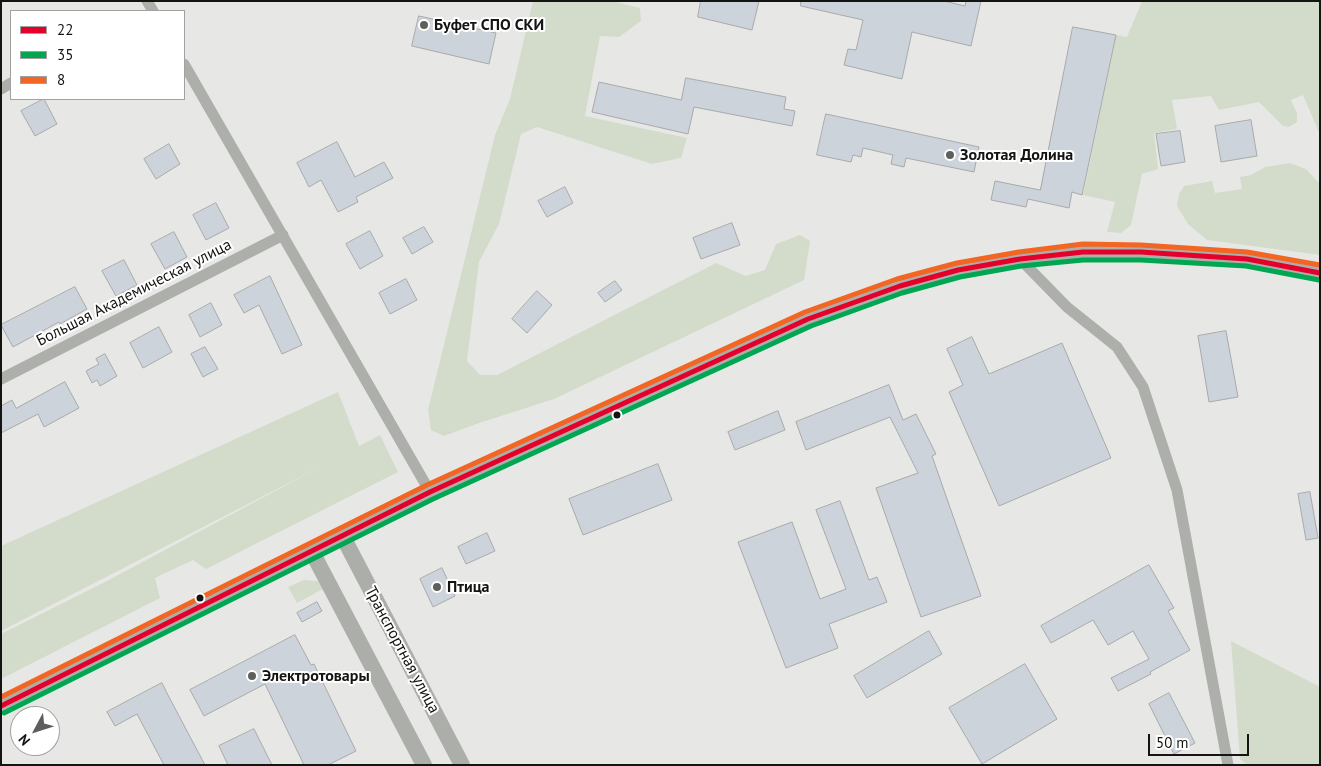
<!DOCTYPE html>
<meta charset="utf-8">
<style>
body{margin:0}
#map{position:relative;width:1321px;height:766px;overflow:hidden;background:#e7e8e6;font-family:"PT Sans",sans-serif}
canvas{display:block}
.frame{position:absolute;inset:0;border:2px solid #141513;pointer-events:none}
.legend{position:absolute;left:10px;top:10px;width:175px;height:90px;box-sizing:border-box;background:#fff;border:1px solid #a1a1a1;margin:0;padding:6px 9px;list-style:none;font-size:15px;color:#141513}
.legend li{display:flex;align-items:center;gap:10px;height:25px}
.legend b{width:25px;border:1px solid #a1a1a1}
.north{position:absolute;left:10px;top:706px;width:50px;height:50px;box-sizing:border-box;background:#fff;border:1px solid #a1a1a1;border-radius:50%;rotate:230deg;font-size:14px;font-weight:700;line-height:20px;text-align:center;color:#141513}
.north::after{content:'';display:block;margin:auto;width:18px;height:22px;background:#5e5f5d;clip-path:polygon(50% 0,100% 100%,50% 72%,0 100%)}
.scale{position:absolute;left:1148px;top:734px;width:101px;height:22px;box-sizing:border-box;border:2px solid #141513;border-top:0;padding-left:6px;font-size:15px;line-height:18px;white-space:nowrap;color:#141513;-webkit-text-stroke:4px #fff;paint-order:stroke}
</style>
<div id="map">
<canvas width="1321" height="766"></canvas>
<div class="frame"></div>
<ul class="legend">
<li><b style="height:6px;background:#e4002b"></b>22</li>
<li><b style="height:6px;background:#00a651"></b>35</li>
<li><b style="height:6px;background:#f26522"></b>8</li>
</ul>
<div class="north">N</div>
<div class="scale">50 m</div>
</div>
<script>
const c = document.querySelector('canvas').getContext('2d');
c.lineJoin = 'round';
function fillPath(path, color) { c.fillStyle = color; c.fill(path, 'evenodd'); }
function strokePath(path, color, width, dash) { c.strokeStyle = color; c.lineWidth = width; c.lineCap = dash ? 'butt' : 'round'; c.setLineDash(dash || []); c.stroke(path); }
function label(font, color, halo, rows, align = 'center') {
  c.font = font + ' "PT Sans",sans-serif'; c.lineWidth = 4; c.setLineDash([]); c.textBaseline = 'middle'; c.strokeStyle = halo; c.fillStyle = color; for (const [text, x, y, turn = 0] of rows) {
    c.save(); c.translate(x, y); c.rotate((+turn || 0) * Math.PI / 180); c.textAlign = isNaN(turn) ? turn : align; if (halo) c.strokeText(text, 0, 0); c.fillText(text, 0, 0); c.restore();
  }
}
const green = new Path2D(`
 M 533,1 L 612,1 L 640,8 L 641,21 L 619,37 L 600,36 L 585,116 L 687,138 L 681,158 L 652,164 L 537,127 L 521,134 L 499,224 L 479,262 L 467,361 L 480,375 L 497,375 L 716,263 L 746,276 L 765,270 L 776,244 L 800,235 L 810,241 L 804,280 L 554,399 L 479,423 L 444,436 L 431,430 L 428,410 L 495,135 L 510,99 Z
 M 1142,1 L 1320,1 L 1320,135 L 1303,95 L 1291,100 L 1297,113 L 1297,122 L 1289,127 L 1283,126 L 1259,102 L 1219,110 L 1211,96 L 1172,100 L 1177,129 L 1154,133 L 1158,169 L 1142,174 L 1131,225 L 1121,233 L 1107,232 L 1115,202 L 1083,195 L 1116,35 L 1127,37 Z
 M 1290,163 L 1306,169 L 1320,184 L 1320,255 L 1207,240 L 1188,224 L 1177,206 L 1179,194 L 1184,186 L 1212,181 L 1215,193 L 1242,189 L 1240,177 L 1251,175 L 1265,167 Z
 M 338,392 L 359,446 L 380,435 L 398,472 L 206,569 L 193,560 L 155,578 L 160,598 L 1,679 L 1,634 L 107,581 L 318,468 L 1,631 L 1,546 Z
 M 304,580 L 318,581 L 323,589 L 297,603 L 288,587 Z
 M 1231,641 L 1320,687 L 1320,765 L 1247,765 L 1240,759 Z`);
const building = new Path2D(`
 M 701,1 L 759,1 L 752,30 L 698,17 Z
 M 801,1 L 944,1 L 965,6 L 966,1 L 981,1 L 971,46 L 912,32 L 902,79 L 844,65 L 848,49 L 856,50 L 863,20 L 801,6 Z
 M 419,16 L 496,33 L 489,64 L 412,46 Z
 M 1073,27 L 1116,35 L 1082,195 L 1072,192 L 1069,208 L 1028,199 L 1026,207 L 991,200 L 995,181 L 1040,190 Z
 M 686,78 L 786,97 L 784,109 L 795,111 L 792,126 L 694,107 L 688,134 L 592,112 L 599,82 L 681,100 Z
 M 44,99 L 57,124 L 35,136 L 21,111 Z
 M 826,114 L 979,147 L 974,172 L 906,158 L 904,167 L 891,164 L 893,155 L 863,148 L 861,157 L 853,155 L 851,162 L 817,155 Z
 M 1251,120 L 1257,156 L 1221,162 L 1215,126 Z
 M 1180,131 L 1185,162 L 1161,166 L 1156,134 Z
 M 337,142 L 355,177 L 384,162 L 393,178 L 356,197 L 358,202 L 338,212 L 321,180 L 309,187 L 297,163 Z
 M 169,144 L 180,164 L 156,179 L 144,159 Z
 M 565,187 L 573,203 L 547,217 L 538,201 Z
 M 216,203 L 229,228 L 206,240 L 193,215 Z
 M 732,223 L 740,245 L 701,259 L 693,238 Z
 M 424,227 L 433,242 L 412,254 L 403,238 Z
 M 370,231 L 383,256 L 360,269 L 346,244 Z
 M 174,232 L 187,257 L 165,269 L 151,244 Z
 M 124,260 L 137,285 L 116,296 L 102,271 Z
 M 270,276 L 302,345 L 282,354 L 259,305 L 244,313 L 234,295 Z
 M 406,279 L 417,300 L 390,314 L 379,293 Z
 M 615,281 L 622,290 L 605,302 L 598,293 Z
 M 75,287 L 87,309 L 60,324 L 59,322 L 13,347 L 1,325 Z
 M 537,291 L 552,305 L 527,333 L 512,319 Z
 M 211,303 L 222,325 L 200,337 L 189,315 Z
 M 159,327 L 172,352 L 143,368 L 130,343 Z
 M 1226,331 L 1238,397 L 1209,402 L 1198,336 Z
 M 972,337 L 989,374 L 1062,343 L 1111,458 L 999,506 L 949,392 L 963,385 L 947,349 Z
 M 205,347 L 218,369 L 203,377 L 191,354 Z
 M 105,354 L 117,376 L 100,386 L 97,380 L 92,383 L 86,371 L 99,364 L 96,359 Z
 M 65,382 L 79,408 L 44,427 L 38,414 L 1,433 L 1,406 L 12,400 L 16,408 Z
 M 889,385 L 903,420 L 916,414 L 936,454 L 932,456 L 981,596 L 921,617 L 876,488 L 918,473 L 890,417 L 806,450 L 796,422 Z
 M 778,411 L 785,430 L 735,450 L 728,432 Z
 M 658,464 L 672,500 L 583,535 L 569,499 Z
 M 1310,492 L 1318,538 L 1306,540 L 1298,494 Z
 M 840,501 L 869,580 L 877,577 L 887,602 L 829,624 L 838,648 L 786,668 L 738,542 L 792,522 L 820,599 L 846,589 L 816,510 Z
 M 487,533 L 495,551 L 466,564 L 458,547 Z
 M 1149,565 L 1174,608 L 1168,611 L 1190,650 L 1150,672 L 1151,674 L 1118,691 L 1111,678 L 1149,659 L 1133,631 L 1108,645 L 1093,620 L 1051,643 L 1041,626 Z
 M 442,568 L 455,596 L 433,607 L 420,579 Z
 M 317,602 L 322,611 L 302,622 L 297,613 Z
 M 929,631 L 942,654 L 867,698 L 854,676 Z
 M 295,635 L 311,665 L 314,664 L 356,751 L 328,765 L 304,765 L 265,684 L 204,716 L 190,690 Z
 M 1025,664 L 1057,719 L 982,764 L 949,708 Z
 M 162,683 L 169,697 L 205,765 L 164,765 L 137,714 L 115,726 L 107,712 Z
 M 1169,693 L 1195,743 L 1174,754 L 1149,704 Z
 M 254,729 L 272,765 L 228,765 L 219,746 Z`);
const street = new Path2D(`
 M 147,1 L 153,11
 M 184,64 L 430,492
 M 1,89 L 11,83
 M 1020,259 L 1067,307 L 1117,347 L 1143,387 L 1177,490 L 1228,765
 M 1,379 L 283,235`);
const secondary = new Path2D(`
 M 342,535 L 462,765
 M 311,550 L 424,765
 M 1,706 L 430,492 L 808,319 L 900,286 L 958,270 L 1020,259 L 1083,252 L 1141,252 L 1247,259 L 1320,273`);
const bus1 = new Path2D(`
 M 1,706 L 430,492 L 808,319 L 900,286 L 958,270 L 1020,259 L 1083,252 L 1141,252 L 1247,259 L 1320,273`);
const bus2 = new Path2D(`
 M 4,713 L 433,499 L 811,326 L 902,293 L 960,277 L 1021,266 L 1083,260 L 1141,260 L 1246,266 L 1319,280`);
const bus3 = new Path2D(`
 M 1,697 L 427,485 L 805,312 L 897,279 L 957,263 L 1019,252 L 1083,244 L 1141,245 L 1247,252 L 1320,265`);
const markers = [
 [424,25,5,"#5e5f5d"],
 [950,155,5,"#5e5f5d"],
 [617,415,4.5,"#141513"],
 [437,587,5,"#5e5f5d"],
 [200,598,4.5,"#141513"],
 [252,676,5,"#5e5f5d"]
];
const poiNames = [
 ["Буфет СПО СКИ",434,25],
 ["Золотая Долина",960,155],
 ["Птица",447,587],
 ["Электротовары",262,676]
];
const streetNames = [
 ["Большая Академическая улица",134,293,-27],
 ["Транспортная улица",402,650,62]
];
fillPath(green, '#d3dcca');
fillPath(building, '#cdd3da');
strokePath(building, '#a8a9a9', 1);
strokePath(street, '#acafaa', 11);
strokePath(secondary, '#acaeaa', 16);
strokePath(bus1, '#e4002b', 5);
strokePath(bus2, '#00a651', 5);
strokePath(bus3, '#f26522', 5);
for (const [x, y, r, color] of markers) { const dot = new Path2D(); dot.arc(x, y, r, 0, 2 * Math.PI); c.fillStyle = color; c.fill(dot); strokePath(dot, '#fff', 2); }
label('bold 16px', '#141513', '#fff', poiNames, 'left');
label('16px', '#141513', '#fff', streetNames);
</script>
